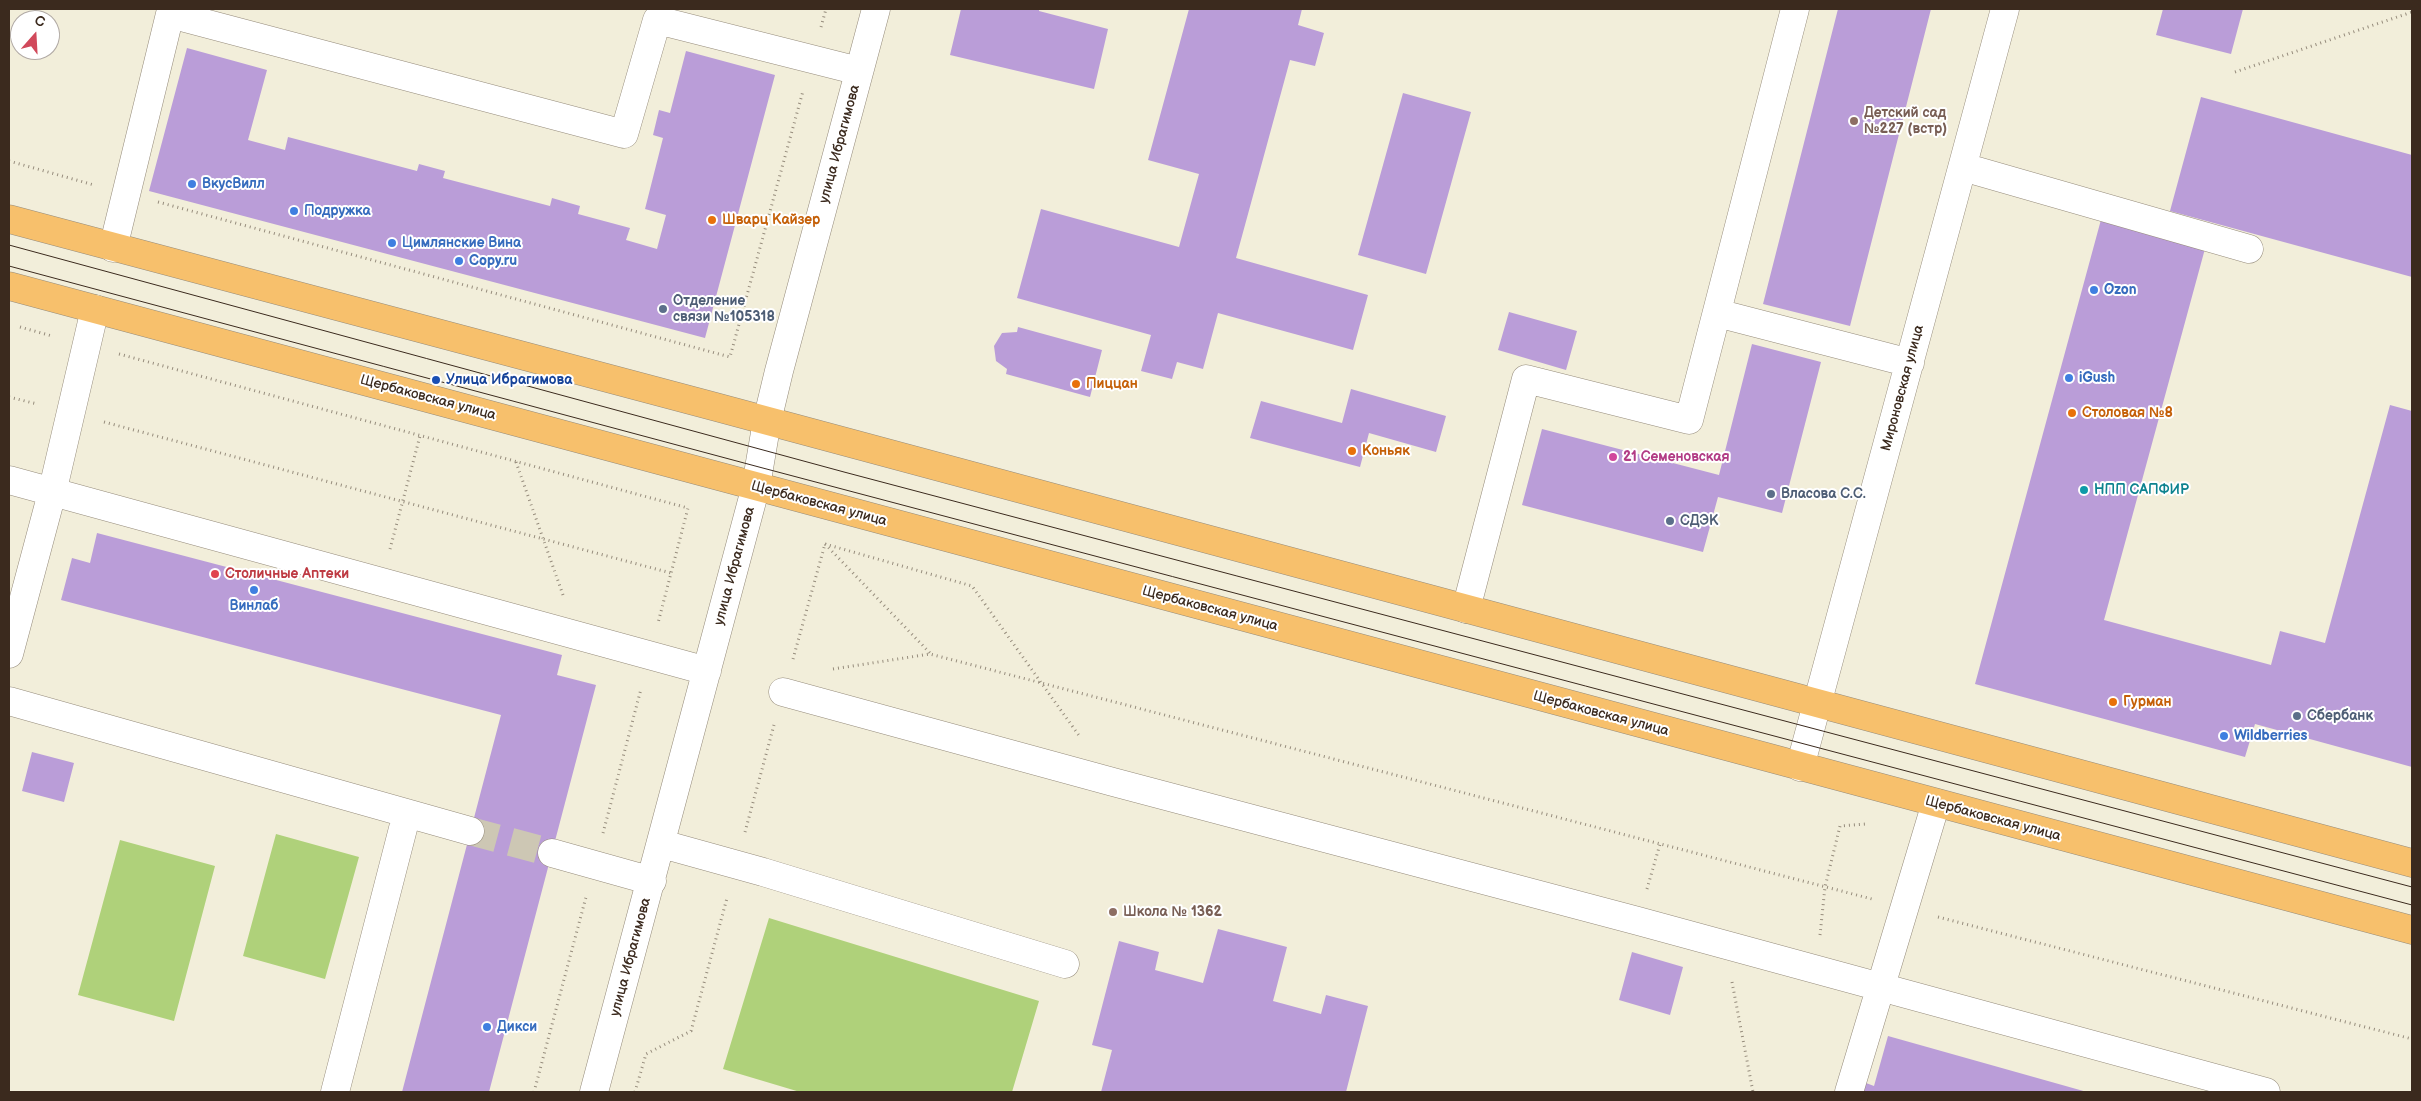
<!DOCTYPE html>
<meta charset="utf-8">
<style>
body{margin:0}
#map{position:relative;width:2421px;height:1101px;overflow:hidden;background:#f2eeda;font-family:"Balsamiq Sans",sans-serif}
canvas{display:block}
.frame{position:absolute;inset:0;border:10px solid #3b2a1e;pointer-events:none}
.north{position:absolute;left:10px;top:10px;width:50px;height:50px;box-sizing:border-box;background:#fff;border:1px solid #b1aaa5;border-radius:50%;rotate:19deg;font-size:14px;font-weight:700;line-height:20px;text-align:center;color:#3b2a1e}
.north::after{content:'';display:block;margin:auto;width:18px;height:22px;background:#d1495b;clip-path:polygon(50% 0,100% 100%,50% 72%,0 100%)}
</style>
<div id="map">
<canvas width="2421" height="1101"></canvas>
<div class="frame"></div>
<div class="north">С</div>
</div>
<script>
const c = document.querySelector('canvas').getContext('2d');
c.lineJoin = 'round';
function fillPath(path, color) { c.fillStyle = color; c.fill(path, 'evenodd'); }
function strokePath(path, color, width, dash) { c.strokeStyle = color; c.lineWidth = width; c.lineCap = dash ? 'butt' : 'round'; c.setLineDash(dash || []); c.stroke(path); }
function label(font, color, halo, rows, align = 'center') {
  c.font = font + ' "Balsamiq Sans",sans-serif'; c.lineWidth = 4; c.setLineDash([]); c.textBaseline = 'middle'; c.strokeStyle = halo; c.fillStyle = color; for (const [text, x, y, turn = 0] of rows) {
    c.save(); c.translate(x, y); c.rotate((+turn || 0) * Math.PI / 180); c.textAlign = isNaN(turn) ? turn : align; if (halo) c.strokeText(text, 0, 0); c.fillText(text, 0, 0); c.restore();
  }
}
const green = new Path2D(`
 M 276,834 L 359,857 L 325,979 L 243,956 Z
 M 120,840 L 215,866 L 174,1021 L 78,995 Z
 M 769,918 L 1039,1001 L 1012,1092 L 800,1092 L 723,1069 Z`);
const building = new Path2D(`
 M 961,9 L 1039,9 L 1039,11 L 1108,29 L 1094,89 L 950,55 Z
 M 1189,9 L 1302,9 L 1298,25 L 1324,33 L 1315,66 L 1290,60 L 1236,258 L 1368,295 L 1353,350 L 1218,313 L 1203,369 L 1177,362 L 1172,379 L 1141,371 L 1151,335 L 1017,298 L 1041,209 L 1179,247 L 1199,174 L 1148,160 Z
 M 1838,9 L 1931,9 L 1850,326 L 1763,304 Z
 M 2163,9 L 2243,9 L 2231,54 L 2156,35 Z
 M 187,48 L 267,70 L 248,140 L 285,150 L 288,137 L 417,171 L 419,164 L 445,171 L 443,178 L 550,206 L 552,198 L 580,206 L 578,214 L 630,228 L 626,240 L 657,249 L 666,215 L 645,209 L 663,138 L 653,135 L 659,110 L 670,113 L 686,51 L 775,75 L 705,338 L 149,191 Z
 M 1403,93 L 1471,112 L 1426,274 L 1358,255 Z
 M 2201,97 L 2412,155 L 2412,277 L 2170,211 Z
 M 2102,216 L 2206,245 L 2104,620 L 2271,665 L 2280,631 L 2325,643 L 2390,405 L 2412,411 L 2412,767 L 2255,724 L 2245,757 L 1975,684 Z
 M 1509,312 L 1577,331 L 1566,370 L 1498,350 Z
 M 1018,327 L 1102,350 L 1090,397 L 1006,374 L 1007,369 L 996,361 L 994,346 L 1002,333 L 1017,332 Z
 M 1752,344 L 1821,362 L 1782,513 L 1718,497 L 1703,552 L 1522,505 L 1542,429 L 1719,475 Z
 M 1351,389 L 1446,416 L 1436,452 L 1369,433 L 1360,467 L 1250,438 L 1261,401 L 1342,423 Z
 M 97,533 L 562,655 L 557,675 L 596,685 L 489,1092 L 402,1092 L 501,715 L 61,600 L 72,558 L 90,563 Z
 M 32,752 L 74,763 L 64,802 L 22,791 Z
 M 1218,929 L 1287,947 L 1273,1001 L 1321,1014 L 1326,995 L 1368,1006 L 1346,1092 L 1101,1092 L 1112,1050 L 1092,1045 L 1119,941 L 1159,952 L 1155,970 L 1203,983 Z
 M 1632,952 L 1683,967 L 1670,1015 L 1619,1000 Z
 M 1888,1036 L 2087,1092 L 1863,1092 L 1866,1083 L 1874,1086 Z`);
const minorTunnel = new Path2D(`
 M 470,831 L 552,853`);
const path = new Path2D(`
 M 821,27 L 826,9
 M 2235,72 L 2412,12
 M 9,161 L 94,185
 M 158,202 L 730,357 L 803,91
 M 20,327 L 52,336
 M 119,354 L 688,508 L 658,623
 M 9,397 L 37,404
 M 104,422 L 671,573
 M 516,462 L 563,595
 M 825,544 L 972,586 L 1080,737
 M 825,544 L 930,653
 M 390,549 L 420,436
 M 793,659 L 825,544
 M 833,669 L 930,654 L 1872,899
 M 745,832 L 774,725
 M 603,833 L 641,689
 M 1647,889 L 1660,844
 M 1938,917 L 2412,1039
 M 1820,935 L 1825,887 L 1840,826 L 1866,824
 M 1732,982 L 1753,1092
 M 534,1092 L 586,897
 M 635,1092 L 646,1054 L 691,1031 L 727,898`);
const minor = new Path2D(`
 M 1963,167 L 2249,249
 M 113,248 L 170,14 L 624,134 L 657,20 L 859,71
 M 1717,313 L 1910,363
 M 9,480 L 707,671
 M 1466,609 L 1526,379 L 1689,420 L 1795,9
 M 9,654 L 52,493 L 95,309
 M 783,692 L 1113,782 L 1638,921 L 2266,1092
 M 9,701 L 470,831
 M 1800,767 L 2005,9
 M 662,844 L 763,872 L 1065,964
 M 552,853 L 652,881
 M 335,1092 L 407,813
 M 594,1092 L 756,486 L 767,421 L 779,371 L 876,9
 M 1849,1092 L 1936,803`);
const major = new Path2D(`
 M 9,219 L 716,407 L 2412,863
 M 9,286 L 2412,930`);
const tram = new Path2D(`
 M 9,245 L 844,472 L 2412,887
 M 9,266 L 759,467 L 2412,905`);
const markers = [
 [1854,121,5,"#8d6e63"],
 [192,184,5,"#3f7fe0"],
 [294,211,5,"#3f7fe0"],
 [712,220,5,"#e8710a"],
 [392,243,5,"#3f7fe0"],
 [459,261,5,"#3f7fe0"],
 [2094,290,5,"#3f7fe0"],
 [663,309,5,"#5c6f8a"],
 [2069,378,5,"#3f7fe0"],
 [436,380,5,"#1a4fb4"],
 [1076,384,5,"#e8710a"],
 [2072,413,5,"#e8710a"],
 [1352,451,5,"#e8710a"],
 [1613,457,5,"#d1479c"],
 [2084,490,5,"#0f9aa8"],
 [1771,494,5,"#5c6f8a"],
 [1670,521,5,"#5c6f8a"],
 [215,574,5,"#e0444e"],
 [254,590,5,"#3f7fe0"],
 [2113,702,5,"#e8710a"],
 [2297,716,5,"#5c6f8a"],
 [2224,736,5,"#3f7fe0"],
 [1113,912,5,"#8d6e63"],
 [487,1027,5,"#3f7fe0"]
];
const educationNames = [
 ["Детский сад",1864,113],
 ["№227 (встр)",1864,129],
 ["Школа № 1362",1123,912]
];
const streetNames = [
 ["улица Ибрагимова",840,144,-75],
 ["Мироновская улица",1903,388,-75],
 ["Щербаковская улица",428,398,15],
 ["Щербаковская улица",819,504,15],
 ["улица Ибрагимова",735,566,-75],
 ["Щербаковская улица",1210,609,15],
 ["Щербаковская улица",1601,714,15],
 ["Щербаковская улица",1993,819,15],
 ["улица Ибрагимова",631,957,-75]
];
const shopNames = [
 ["ВкусВилл",202,184],
 ["Подружка",304,211],
 ["Цимлянские Вина",402,243],
 ["Copy.ru",469,261],
 ["Ozon",2104,290],
 ["iGush",2079,378],
 ["Винлаб",254,606,"center"],
 ["Wildberries",2234,736],
 ["Дикси",497,1027]
];
const foodNames = [
 ["Шварц Кайзер",722,220],
 ["Пиццан",1086,384],
 ["Столовая №8",2082,413],
 ["Коньяк",1362,451],
 ["Гурман",2123,702]
];
const serviceNames = [
 ["Отделение",673,301],
 ["связи №105318",673,317],
 ["Власова С.С.",1781,494],
 ["СДЭК",1680,521],
 ["Сбербанк",2307,716]
];
const transitNames = [
 ["Улица Ибрагимова",446,380]
];
const hotelNames = [
 ["21 Семеновская",1623,457]
];
const cultureNames = [
 ["НПП САПФИР",2094,490]
];
const healthNames = [
 ["Столичные Аптеки",225,574]
];
fillPath(green, '#afd17a');
fillPath(building, '#ba9dd8');
strokePath(minorTunnel, '#cdc7b4', 28, [28, 14]);
strokePath(minor, '#968c7c', 29);
strokePath(major, '#968c7c', 29);
strokePath(path, '#968c7c', 3, [1, 4]);
strokePath(minor, '#fff', 28);
strokePath(major, '#f7c06c', 28);
strokePath(tram, '#3b2a1e', 1);
for (const [x, y, r, color] of markers) { const dot = new Path2D(); dot.arc(x, y, r, 0, 2 * Math.PI); c.fillStyle = color; c.fill(dot); strokePath(dot, '#fff', 2); }
label('bold 14px', '#785e54', '#fff', educationNames, 'left');
label('14px', '#3b2a1e', '#fff', streetNames);
label('bold 14px', '#366cbe', '#fff', shopNames, 'left');
label('bold 14px', '#c56008', '#fff', foodNames, 'left');
label('bold 14px', '#4e5e75', '#fff', serviceNames, 'left');
label('bold 14px', '#164399', '#fff', transitNames, 'left');
label('bold 14px', '#b23c85', '#fff', hotelNames, 'left');
label('bold 14px', '#0d838f', '#fff', cultureNames, 'left');
label('bold 14px', '#be3a42', '#fff', healthNames, 'left');
</script>
